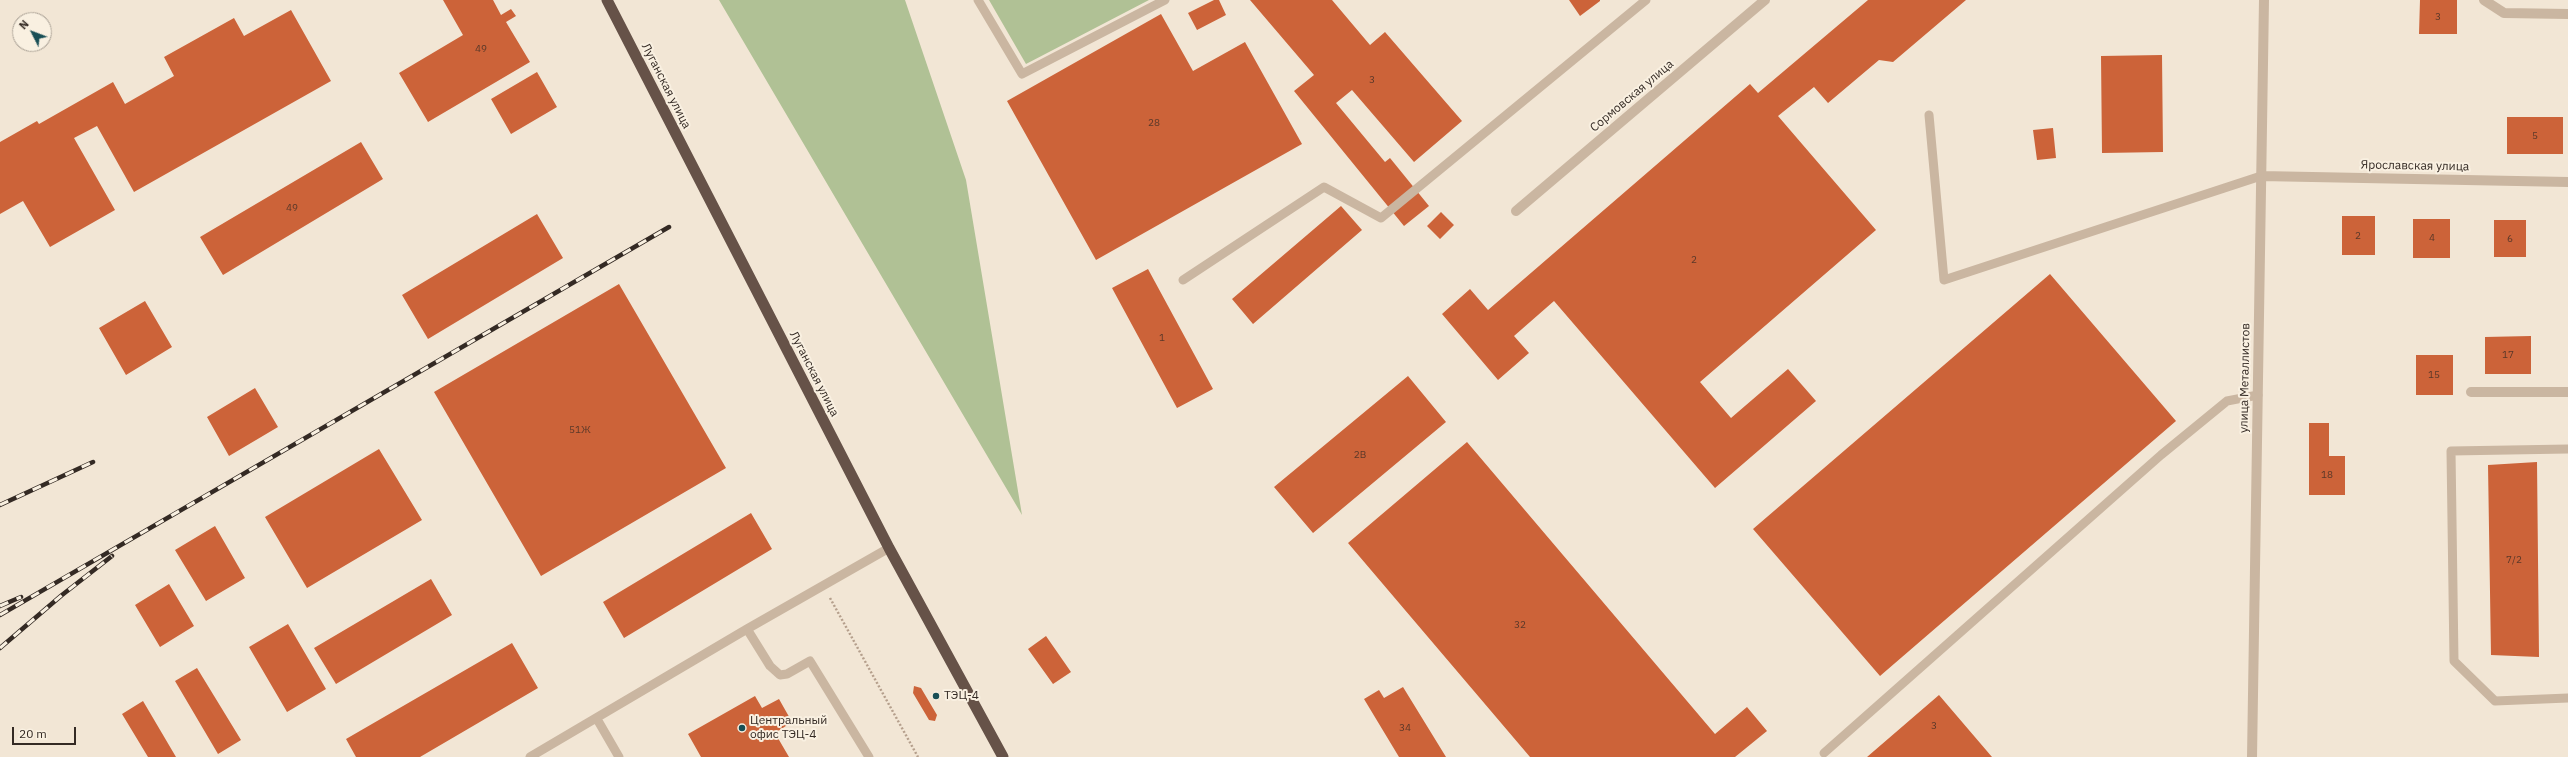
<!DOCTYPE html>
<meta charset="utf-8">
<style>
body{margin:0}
#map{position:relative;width:2568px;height:757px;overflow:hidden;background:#f2e6d5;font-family:"IBM Plex Sans",sans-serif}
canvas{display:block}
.north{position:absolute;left:12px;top:12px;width:40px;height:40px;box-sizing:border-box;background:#f9f0e1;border:1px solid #aaa195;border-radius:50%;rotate:312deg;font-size:11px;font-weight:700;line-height:16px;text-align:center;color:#342a24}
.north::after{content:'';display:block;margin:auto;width:14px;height:18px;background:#194f56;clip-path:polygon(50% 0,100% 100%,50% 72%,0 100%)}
.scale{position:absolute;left:12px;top:727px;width:64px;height:18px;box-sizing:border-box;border:2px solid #342a24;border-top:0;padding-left:5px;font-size:12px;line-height:14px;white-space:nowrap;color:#342a24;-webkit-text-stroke:3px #f9f0e1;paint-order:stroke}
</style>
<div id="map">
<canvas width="2568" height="757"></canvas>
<div class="north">N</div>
<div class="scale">20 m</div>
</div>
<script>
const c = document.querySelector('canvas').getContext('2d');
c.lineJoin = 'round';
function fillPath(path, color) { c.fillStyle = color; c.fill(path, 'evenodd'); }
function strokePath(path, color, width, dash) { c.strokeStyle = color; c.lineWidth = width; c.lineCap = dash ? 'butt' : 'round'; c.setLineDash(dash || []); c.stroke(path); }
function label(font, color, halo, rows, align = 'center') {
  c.font = font + ' "IBM Plex Sans",sans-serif'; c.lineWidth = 4; c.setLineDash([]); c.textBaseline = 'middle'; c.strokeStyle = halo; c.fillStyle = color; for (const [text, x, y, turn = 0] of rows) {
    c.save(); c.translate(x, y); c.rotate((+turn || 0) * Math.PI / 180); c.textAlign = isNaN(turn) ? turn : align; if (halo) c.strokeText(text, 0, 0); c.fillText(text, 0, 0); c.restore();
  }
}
const green = new Path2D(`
 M 719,0 L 905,0 L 966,180 L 1022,515 Z
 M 989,0 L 1149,0 L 1026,64 Z`);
const building = new Path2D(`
 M 443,0 L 493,0 L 501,15 L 511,9 L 516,16 L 506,22 L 530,62 L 428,122 L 399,73 L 463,35 Z
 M 1214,0 L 1219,0 L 1226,15 L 1197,30 L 1188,13 Z
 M 1250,0 L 1332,0 L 1370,45 L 1385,32 L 1462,121 L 1414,162 L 1352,90 L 1336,103 L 1385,162 L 1390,158 L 1429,206 L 1404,226 L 1294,91 L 1314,75 Z
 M 1569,0 L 1600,0 L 1600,1 L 1580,16 Z
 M 1868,0 L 1966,0 L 1893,62 L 1879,60 L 1828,103 L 1814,87 L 1778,116 L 1876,230 L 1700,382 L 1731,418 L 1788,369 L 1816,401 L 1715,488 L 1554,301 L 1514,336 L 1529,353 L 1498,380 L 1442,314 L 1470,289 L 1488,310 L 1750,84 L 1758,93 Z
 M 2420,0 L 2457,0 L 2457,34 L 2419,34 Z
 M 291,10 L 331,81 L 134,192 L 97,126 L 74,138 L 115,210 L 50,247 L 23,201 L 0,214 L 0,142 L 37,121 L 39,124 L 113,82 L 125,104 L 174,76 L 164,57 L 234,18 L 244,36 Z
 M 1161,14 L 1193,71 L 1245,42 L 1302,144 L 1096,260 L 1007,101 Z
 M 2162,55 L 2163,152 L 2102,153 L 2101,56 Z
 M 537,72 L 557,107 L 511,134 L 491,99 Z
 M 2507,117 L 2563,117 L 2563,154 L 2507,154 Z
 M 2053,128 L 2056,158 L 2037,160 L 2033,130 Z
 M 361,142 L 383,179 L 223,275 L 200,237 Z
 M 1341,206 L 1362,230 L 1253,324 L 1232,299 Z
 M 1441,212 L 1454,225 L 1440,239 L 1427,226 Z
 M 537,214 L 563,258 L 428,339 L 402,295 Z
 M 2342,216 L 2375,216 L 2375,255 L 2342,255 Z
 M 2413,219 L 2450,219 L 2450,258 L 2413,258 Z
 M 2494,220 L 2526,220 L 2526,257 L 2494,257 Z
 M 1148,269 L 1213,389 L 1177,408 L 1112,288 Z
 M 2050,274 L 2176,421 L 1880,676 L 1753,529 Z
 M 619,284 L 726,468 L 541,576 L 434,392 Z
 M 145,301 L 172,347 L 126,375 L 99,328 Z
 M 2531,336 L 2531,374 L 2485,374 L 2485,337 Z
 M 2416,355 L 2453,355 L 2453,395 L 2416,395 Z
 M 1408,376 L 1446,422 L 1313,533 L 1274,487 Z
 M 255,388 L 278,427 L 229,456 L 207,417 Z
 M 2309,423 L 2329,423 L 2329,456 L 2345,456 L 2345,495 L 2309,495 Z
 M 1467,442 L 1715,734 L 1747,707 L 1767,731 L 1735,757 L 1530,757 L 1348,543 Z
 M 379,449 L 422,520 L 307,588 L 265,517 Z
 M 2537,462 L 2539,657 L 2491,655 L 2488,465 Z
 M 751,513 L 772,549 L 624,638 L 603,602 Z
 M 215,526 L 245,578 L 206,601 L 175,550 Z
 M 431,579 L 452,615 L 336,684 L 314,648 Z
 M 169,584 L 194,626 L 160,647 L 135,605 Z
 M 288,624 L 326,689 L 287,712 L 249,647 Z
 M 1046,636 L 1071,672 L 1053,684 L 1028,649 Z
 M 512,643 L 538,688 L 420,757 L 356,757 L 346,739 Z
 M 197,668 L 241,740 L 218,754 L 175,681 Z
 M 914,686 L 921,688 L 937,715 L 935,721 L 929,720 L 913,693 Z
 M 1403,687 L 1446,757 L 1399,757 L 1364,699 L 1379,690 L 1384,698 Z
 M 1939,695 L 1992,757 L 1867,757 Z
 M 755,696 L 762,708 L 779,699 L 792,722 L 775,733 L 789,757 L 701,757 L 688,734 Z
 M 143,701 L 176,757 L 148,757 L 122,714 Z`);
const path = new Path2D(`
 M 830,598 L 918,757`);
const service = new Path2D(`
 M 978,0 L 1022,74 L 1165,0
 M 1929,115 L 1944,280 L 2261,176
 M 1183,280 L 1324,187 L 1381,218 L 1646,0
 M 2568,449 L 2451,451 L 2454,661 L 2495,701 L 2568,698
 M 747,629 L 770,666 L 780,675 L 787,674 L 810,661 L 869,757
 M 597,719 L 619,757
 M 1824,753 L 2161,455 L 2227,401 L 2258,395
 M 530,757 L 747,629 L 889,548`);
const minor = new Path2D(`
 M 2484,0 L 2504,13 L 2568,14
 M 2261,176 L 2568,182
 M 1516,211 L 1765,0
 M 2471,392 L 2568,392
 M 2252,757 L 2264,0`);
const trunk = new Path2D(`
 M 607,0 L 889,548 L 1003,757`);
const rail = new Path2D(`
 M 0,505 L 93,462
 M 0,606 L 21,597
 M 0,615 L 669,227
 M 0,648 L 62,595 L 112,556`);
const markers = [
 [936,696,4,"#194f56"],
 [742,728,4,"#194f56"]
];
const numberNames = [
 ["3",2438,17],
 ["49",481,49],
 ["3",1372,80],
 ["28",1154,123],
 ["5",2535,136],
 ["49",292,208],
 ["2",2358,236],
 ["4",2432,238],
 ["6",2510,239],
 ["2",1694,260],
 ["1",1162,338],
 ["17",2508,355],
 ["15",2434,375],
 ["51Ж",580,430],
 ["2В",1360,455],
 ["18",2327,475],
 ["7/2",2514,560],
 ["32",1520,625],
 ["3",1934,726],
 ["34",1405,728]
];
const streetNames = [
 ["Луганская улица",666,86,63],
 ["Сормовская улица",1632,96,-40],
 ["Ярославская улица",2415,166,1],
 ["Луганская улица",814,374,63],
 ["улица Металлистов",2245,378,-89]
];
const poiNames = [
 ["ТЭЦ-4",944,696],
 ["Центральный",750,721],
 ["офис ТЭЦ-4",750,735]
];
fillPath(green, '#b0c195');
fillPath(building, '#cc6339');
strokePath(path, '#b59f8c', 2.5, [2, 2]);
strokePath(service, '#cab6a1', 9);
strokePath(minor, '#cab6a1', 10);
strokePath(trunk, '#665248', 11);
strokePath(rail, '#342a24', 4.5);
strokePath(rail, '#f9f0e1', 3, [9]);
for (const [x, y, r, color] of markers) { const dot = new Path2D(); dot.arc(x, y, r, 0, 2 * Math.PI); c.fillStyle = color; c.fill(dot); strokePath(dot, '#f9f0e1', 1.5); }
label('10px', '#5a3829', null, numberNames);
label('12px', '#342a24', '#f9f0e1', streetNames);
label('12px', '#342a24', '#f9f0e1', poiNames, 'left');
</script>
